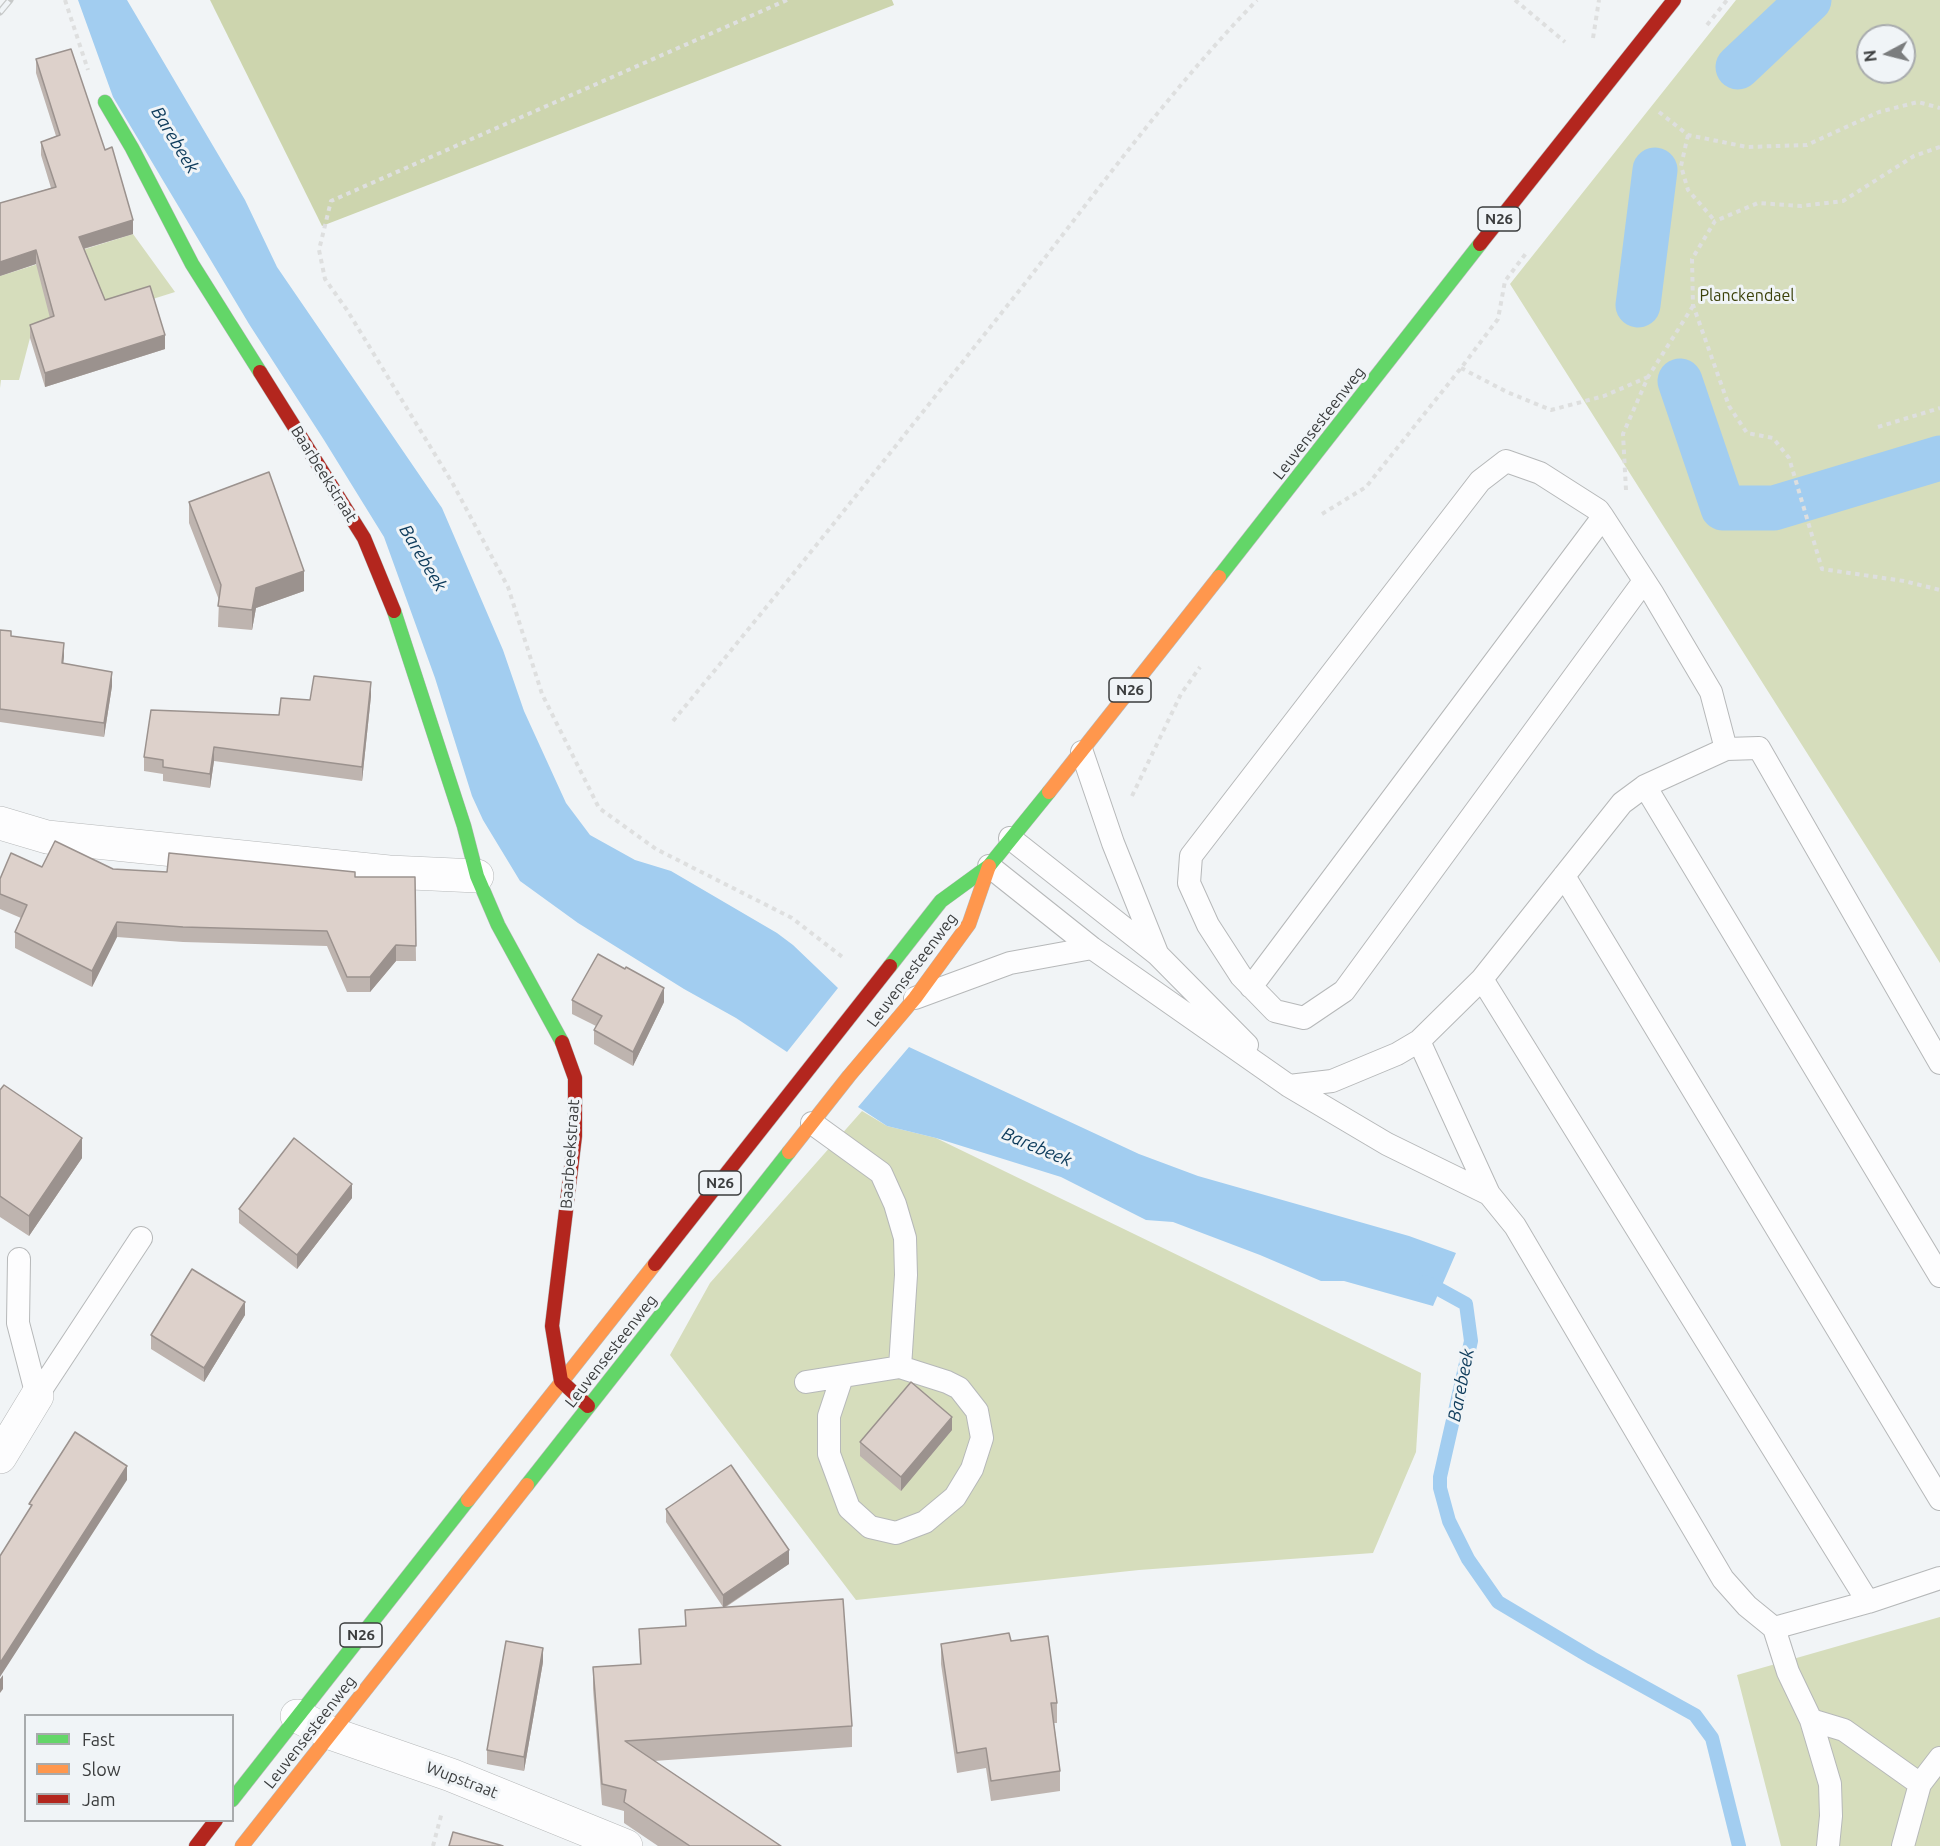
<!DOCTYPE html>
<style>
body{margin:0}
#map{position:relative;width:1940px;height:1846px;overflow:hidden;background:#f1f4f6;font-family:Ubuntu,sans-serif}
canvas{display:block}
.legend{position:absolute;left:24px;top:1714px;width:210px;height:108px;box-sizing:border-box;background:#f0f4f7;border:2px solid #a8abad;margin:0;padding:8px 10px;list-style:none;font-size:18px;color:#3b3d3e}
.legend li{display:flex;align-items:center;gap:12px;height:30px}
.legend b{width:30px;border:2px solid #a8abad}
.north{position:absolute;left:1856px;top:24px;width:60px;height:60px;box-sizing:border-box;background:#f0f4f7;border:2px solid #a8abad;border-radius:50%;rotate:263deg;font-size:16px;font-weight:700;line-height:24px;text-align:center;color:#3b3d3e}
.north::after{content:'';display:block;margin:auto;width:21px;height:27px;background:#7b7d7e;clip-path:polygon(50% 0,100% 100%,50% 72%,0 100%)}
</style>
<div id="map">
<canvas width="1940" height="1846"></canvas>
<ul class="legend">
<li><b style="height:8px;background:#63d668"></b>Fast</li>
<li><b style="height:8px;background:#ff974d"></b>Slow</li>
<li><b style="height:8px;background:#b3261e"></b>Jam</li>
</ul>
<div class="north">N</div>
</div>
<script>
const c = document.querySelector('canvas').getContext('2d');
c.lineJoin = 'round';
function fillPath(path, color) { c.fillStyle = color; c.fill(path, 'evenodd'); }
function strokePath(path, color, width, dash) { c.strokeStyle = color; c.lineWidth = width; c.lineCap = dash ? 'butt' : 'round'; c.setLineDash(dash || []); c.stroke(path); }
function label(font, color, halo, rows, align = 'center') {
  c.font = font + ' Ubuntu,sans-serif'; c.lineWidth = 6; c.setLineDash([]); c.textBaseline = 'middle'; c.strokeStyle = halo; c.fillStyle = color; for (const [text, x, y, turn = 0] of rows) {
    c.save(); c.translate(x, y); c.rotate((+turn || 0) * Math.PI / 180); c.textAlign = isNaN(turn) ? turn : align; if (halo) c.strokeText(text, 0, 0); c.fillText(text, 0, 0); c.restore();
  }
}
const green = new Path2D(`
 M 1736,0 L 1940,0 L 1940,963 L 1510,284 ZM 1868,36 L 1904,36 L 1904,72 L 1868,72 Z
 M 133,234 L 175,292 L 105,314 L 50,315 L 54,330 L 30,338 L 19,380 L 1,380 L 0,388 L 0,276 Z
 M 862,1111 L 887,1126 L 936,1138 L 1421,1373 L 1416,1452 L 1373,1553 L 1139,1570 L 856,1600 L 670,1355 L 710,1283 Z
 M 1940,1617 L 1940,1846 L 1781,1846 L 1737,1675 Z`);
const forest = new Path2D(`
 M 210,0 L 892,0 L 894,5 L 322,226 Z`);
const water = new Path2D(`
 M 78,0 L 127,0 L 245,200 L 277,267 L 442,508 L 503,650 L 524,711 L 566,803 L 590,835 L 635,860 L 671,871 L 777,933 L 793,945 L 838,988 L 787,1052 L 736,1018 L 684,989 L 578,923 L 520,881 L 483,820 L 472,796 L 435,678 L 384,537 L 324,440 L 249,324 L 113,97 Z
 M 909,1047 L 1139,1154 L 1198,1176 L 1409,1236 L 1456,1253 L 1433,1306 L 1344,1281 L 1321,1281 L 1260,1255 L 1173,1222 L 1146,1220 L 1061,1177 L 936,1138 L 887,1126 L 858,1107 Z`);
const stream = new Path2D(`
 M 1426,1282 L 1466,1304 L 1471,1341 L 1440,1477 L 1440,1488 L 1449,1521 L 1468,1559 L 1498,1602 L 1592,1658 L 1695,1715 L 1712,1738 L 1739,1846`);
const canal = new Path2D(`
 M 1738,67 L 1809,0
 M 1638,305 L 1655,170
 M 1680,381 L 1723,508 L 1774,508 L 1940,458`);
const path = new Path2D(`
 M 65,0 L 88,70
 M 787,0 L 331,201 L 319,250 L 325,279 L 347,310 L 453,484 L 508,587 L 542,694 L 599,808 L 656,849 L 792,918 L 845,959
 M 1515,0 L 1565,42
 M 1707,25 L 1727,0
 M 1593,38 L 1599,0
 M 1659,112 L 1688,135 L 1747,147 L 1807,145 L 1879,112 L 1918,102 L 1940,108
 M 1688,135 L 1681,166 L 1688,190 L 1715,221
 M 1940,147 L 1914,156 L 1843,201 L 1801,206 L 1758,203 L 1715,221 L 1692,259 L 1693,305 L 1729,406 L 1747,433 L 1773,438 L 1789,458 L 1822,569 L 1904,581 L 1940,590
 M 1461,368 L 1507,392 L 1551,410 L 1604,396 L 1648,377
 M 1878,427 L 1940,408
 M 1626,490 L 1623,434 L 1648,377 L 1693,306
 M 1322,514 L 1366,487 L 1461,368 L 1498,319 L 1505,281 L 1527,252
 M 673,721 C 789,581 902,438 1015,296 C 1094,196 1168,92 1257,0
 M 1132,796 L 1181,694 L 1200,667
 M 433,1846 L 442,1812`);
const lane = new Path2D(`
 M 1644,581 L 1344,991 L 1304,1018 L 1275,1011 L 1241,976 L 1208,925 L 1189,883 L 1191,856 L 1480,481 L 1506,461 L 1540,473 L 1598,510 L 1603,517 L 1653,594 L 1711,692 L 1726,749
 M 1082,752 L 1113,843 L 1157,953
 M 1645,786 L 1940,1276
 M 1010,838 L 1157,954 L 1247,1045
 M 989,866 L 1092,948 L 1289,1086 L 1387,1144 L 1489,1194 L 1515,1226 L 1723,1579 L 1747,1606 L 1774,1628 L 1868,1602 L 1940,1578
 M 1564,876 L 1940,1499
 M 1482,979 L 1868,1602
 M 1251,987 L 1603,517
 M 915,998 L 1010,963 L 1092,948
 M 1419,1041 L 1489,1194
 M 1289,1086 L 1332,1081 L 1397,1054 L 1419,1041 L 1482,979 L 1622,803 L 1645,786 L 1726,749 L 1759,748 L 1940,1063
 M 19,1259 L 18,1323 L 37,1396
 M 842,1377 L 829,1416 L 829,1454 L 849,1508 L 870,1527 L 896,1533 L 925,1522 L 955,1497 L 972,1469 L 982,1438 L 977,1411 L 959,1388 L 947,1382 L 900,1367
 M 806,1382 L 900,1367 L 906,1275 L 905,1238 L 895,1204 L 881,1173 L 812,1123
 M 37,1396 L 141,1238
 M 1774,1628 L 1788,1672 L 1811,1720 L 1830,1784 L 1831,1816 L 1828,1846
 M 1811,1720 L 1844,1730 L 1920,1784 L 1903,1846
 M 1920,1784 L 1940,1758`);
const street = new Path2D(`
 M 0,823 L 47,837 L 389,872 L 477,876
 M 0,1457 L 37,1396
 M 297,1716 L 330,1733 L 451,1775 L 626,1846`);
const fast = new Path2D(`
 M 105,102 L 132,148 L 192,264 L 260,372
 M 1219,577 L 1480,244
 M 394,611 L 464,826 L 477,876 L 498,925 L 562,1042
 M 890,966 L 941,901 L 989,866 L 1049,792
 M 527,1485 L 789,1152
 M 232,1800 L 468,1500`);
const slow = new Path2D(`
 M 1049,792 L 1219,577
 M 789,1152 L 849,1076 L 915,998 L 969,924 L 989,866
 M 468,1500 L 655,1264
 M 242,1846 L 527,1485`);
const jam = new Path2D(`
 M 1480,244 L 1674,0
 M 260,372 L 364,538 L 394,611
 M 562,1042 L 575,1078 L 575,1136 L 552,1326 L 561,1381 L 588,1406
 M 655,1264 L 890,966
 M 196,1846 L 216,1820`);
const rail = new Path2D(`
 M 0,12 L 10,0`);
const wall = new Path2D(`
 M 36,59 L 133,234 L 84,249 L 105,300 L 165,349 L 45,387 L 30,338 L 30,325 L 50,318 L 36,264 L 0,276 L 0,203 L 51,188 L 41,155 L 41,142 L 56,136 L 36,73 Z
 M 189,502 L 304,591 L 256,608 L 252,630 L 218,627 L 219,600 L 189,523 Z
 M 0,630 L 11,636 L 64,656 L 63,663 L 112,686 L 104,737 L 0,722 Z
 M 371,696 L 362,781 L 214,761 L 210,788 L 163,781 L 163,774 L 144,771 L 144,757 L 279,715 L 310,700 Z
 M 42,867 L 113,869 L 167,872 L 355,877 L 415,877 L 416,961 L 396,961 L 370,992 L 347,992 L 327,946 L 183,942 L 117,937 L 92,987 L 15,948 L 15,932 L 21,918 L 0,909 L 0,879 Z
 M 572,1000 L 664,1002 L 633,1066 L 594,1044 L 594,1030 L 596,1026 L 572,1014 Z
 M 0,1090 L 82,1158 L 29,1236 L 0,1217 Z
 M 352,1198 L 297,1269 L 239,1223 L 239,1209 Z
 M 245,1315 L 204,1382 L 151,1349 L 151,1335 Z
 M 952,1430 L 901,1491 L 860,1456 L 860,1442 Z
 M 666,1509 L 789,1564 L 726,1607 L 852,1726 L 852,1747 L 654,1761 L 781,1846 L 658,1846 L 624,1823 L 624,1811 L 602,1805 L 593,1689 L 593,1667 L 640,1664 L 639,1629 L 685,1626 L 685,1610 L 723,1607 L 666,1522 Z
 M 1011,1641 L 1057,1703 L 1057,1723 L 1054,1723 L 1060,1771 L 1060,1791 L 991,1801 L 986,1768 L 957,1773 L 941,1664 L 941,1644 Z
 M 543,1662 L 524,1771 L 487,1764 L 487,1750 Z`);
const shadedWall = new Path2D(`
 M 133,220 L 133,234 L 79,250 L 79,237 Z
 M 36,250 L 36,264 L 0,276 L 0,262 Z
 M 165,335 L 165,349 L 45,387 L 45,373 Z
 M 304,571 L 304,591 L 256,608 L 252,630 L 252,610 L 256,588 Z
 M 64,643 L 64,656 L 62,677 L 62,663 Z
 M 112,672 L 112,686 L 104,737 L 104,723 Z
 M 371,682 L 371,696 L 362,781 L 362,767 Z
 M 214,747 L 214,761 L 210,788 L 210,774 Z
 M 117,922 L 117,937 L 92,987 L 92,971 Z
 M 396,945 L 396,961 L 370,992 L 370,977 Z
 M 664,988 L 664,1002 L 633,1066 L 633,1052 Z
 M 82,1138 L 82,1158 L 29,1236 L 29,1216 Z
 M 352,1184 L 352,1198 L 297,1269 L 297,1255 Z
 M 245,1302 L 245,1315 L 204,1382 L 204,1368 Z
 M 952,1417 L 952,1430 L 901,1491 L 901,1477 Z
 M 127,1466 L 127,1480 L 0,1677 L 0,1663 Z
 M 789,1550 L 789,1564 L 723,1608 L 723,1595 Z
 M 543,1648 L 543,1662 L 524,1771 L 524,1757 Z
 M 3,1675 L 3,1689 L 0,1693 L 0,1679 Z`);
const building = new Path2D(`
 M 71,49 L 105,150 L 112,147 L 133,220 L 79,237 L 105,300 L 150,286 L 165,335 L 45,373 L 30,325 L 54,316 L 36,250 L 0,262 L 0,203 L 56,187 L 41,142 L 60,135 L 36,59 Z
 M 269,472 L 304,571 L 256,588 L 252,610 L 218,606 L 221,585 L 189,502 Z
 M 0,630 L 11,631 L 11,636 L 64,643 L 62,663 L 112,672 L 104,723 L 0,709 Z
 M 314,676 L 371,682 L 362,767 L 214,747 L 210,774 L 163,767 L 163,760 L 144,757 L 151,710 L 279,715 L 281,698 L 310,700 Z
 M 55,841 L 113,869 L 167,872 L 169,853 L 355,872 L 355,877 L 415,877 L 416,946 L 396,945 L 370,977 L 347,977 L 327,931 L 183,927 L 117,922 L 92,971 L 15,932 L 27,905 L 0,894 L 0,879 L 11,853 L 42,867 Z
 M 598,954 L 625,969 L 626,967 L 664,988 L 633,1052 L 594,1030 L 602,1016 L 572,1000 Z
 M 4,1085 L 82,1138 L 29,1216 L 0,1196 L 0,1090 Z
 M 294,1138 L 352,1184 L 297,1255 L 239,1209 Z
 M 192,1269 L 245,1302 L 204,1368 L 151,1335 Z
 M 911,1382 L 952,1417 L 901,1477 L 860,1442 Z
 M 75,1432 L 127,1466 L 0,1663 L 0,1556 L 32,1505 L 29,1504 Z
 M 731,1465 L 789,1550 L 723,1595 L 666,1509 Z
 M 843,1599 L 852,1726 L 625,1741 L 781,1846 L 690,1846 L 624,1802 L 626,1790 L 602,1784 L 593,1667 L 641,1664 L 639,1629 L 686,1626 L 685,1610 Z
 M 1009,1633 L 1011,1641 L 1048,1636 L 1057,1703 L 1051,1703 L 1060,1771 L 991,1781 L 986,1748 L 957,1753 L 941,1644 Z
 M 506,1641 L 543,1648 L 524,1757 L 487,1750 Z
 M 453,1832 L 500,1845 L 503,1846 L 449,1846 Z`);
const shields = [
 [1499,219,42],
 [1130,690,42],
 [720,1183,42],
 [361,1635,42]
];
const shieldNames = [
 ["N26",1499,219],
 ["N26",1130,690],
 ["N26",720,1183],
 ["N26",361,1635]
];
const parkNames = [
 ["Planckendael",1747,296]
];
const streetNames = [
 ["Leuvensesteenweg",1319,423,-52],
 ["Baarbeekstraat",324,474,58],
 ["Leuvensesteenweg",912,970,-53],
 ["Baarbeekstraat",570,1154,-86],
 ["Leuvensesteenweg",611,1351,-52],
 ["Leuvensesteenweg",310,1732,-52],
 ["Wupstraat",462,1780,21]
];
const waterNames = [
 ["Barebeek",175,140,59],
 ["Barebeek",423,558,59],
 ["Barebeek",1037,1147,23],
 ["Barebeek",1461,1385,-79]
];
fillPath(green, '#d6ddbc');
fillPath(forest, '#cdd5ae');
fillPath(water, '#a2cdf0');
strokePath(stream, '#a2cdf0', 14);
strokePath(canal, '#a2cdf0', 45);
strokePath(lane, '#b6b8b9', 24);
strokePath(street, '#b6b8b9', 34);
strokePath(fast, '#b6b8b9', 15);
strokePath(slow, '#b6b8b9', 15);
strokePath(jam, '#b6b8b9', 15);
strokePath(path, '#dedfdf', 4, [4.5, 4.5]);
strokePath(lane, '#fdfdfe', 22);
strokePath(street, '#fdfdfe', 33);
strokePath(fast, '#63d668', 14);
strokePath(slow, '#ff974d', 14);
strokePath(jam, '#b3261e', 14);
strokePath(rail, '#c7c9c9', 7);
strokePath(rail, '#f0f4f7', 4.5, [14]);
fillPath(wall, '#beb4af');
fillPath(shadedWall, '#9b928e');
fillPath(building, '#ddd1cb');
strokePath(building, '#9b928e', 1.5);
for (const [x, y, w] of shields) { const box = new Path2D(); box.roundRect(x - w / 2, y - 12, w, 24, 4.5); c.fillStyle = '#f0f4f7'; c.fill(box); strokePath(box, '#3b3d3e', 1.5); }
label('bold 15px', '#3b3d3e', null, shieldNames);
label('16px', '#3b410a', '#f0f4f7', parkNames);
label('16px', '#3b3d3e', '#f0f4f7', streetNames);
label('italic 18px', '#0e3c5c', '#f0f4f7', waterNames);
</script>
